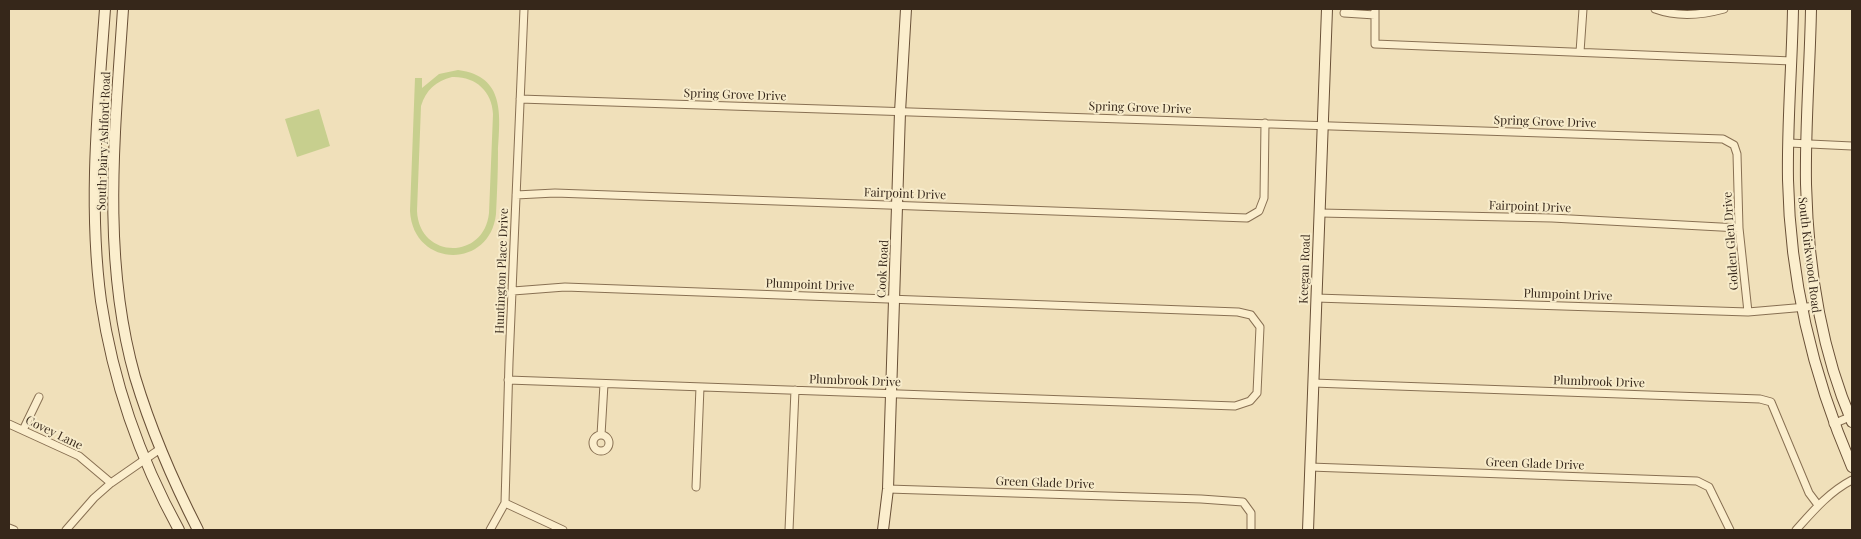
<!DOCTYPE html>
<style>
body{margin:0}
#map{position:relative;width:1861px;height:539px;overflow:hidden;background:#f0e0ba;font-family:"Playfair Display",serif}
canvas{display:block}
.frame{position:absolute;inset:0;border:10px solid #36271a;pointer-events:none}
</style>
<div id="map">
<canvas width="1861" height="539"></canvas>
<div class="frame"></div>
</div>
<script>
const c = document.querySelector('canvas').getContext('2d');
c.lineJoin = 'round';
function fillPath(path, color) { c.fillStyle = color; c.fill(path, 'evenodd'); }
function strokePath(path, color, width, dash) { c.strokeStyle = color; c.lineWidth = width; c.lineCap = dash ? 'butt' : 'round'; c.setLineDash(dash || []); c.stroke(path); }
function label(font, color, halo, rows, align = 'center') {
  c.font = font + ' "Playfair Display",serif'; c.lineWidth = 4; c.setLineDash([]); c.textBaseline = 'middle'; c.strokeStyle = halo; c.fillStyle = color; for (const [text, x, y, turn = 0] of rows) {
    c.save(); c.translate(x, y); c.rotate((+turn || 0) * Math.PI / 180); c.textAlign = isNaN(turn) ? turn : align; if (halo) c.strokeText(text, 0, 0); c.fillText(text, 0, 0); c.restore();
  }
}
const green = new Path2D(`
 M 458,70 C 506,76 500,116 498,152 C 498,172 497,193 496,214 C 490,270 413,268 410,211 L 415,78 L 422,78 L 422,88 L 439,74 ZM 452,77 C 475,76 492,91 493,114 L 489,213 C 484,261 419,259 417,211 L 421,106 C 426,90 436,81 452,77 Z
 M 319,109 L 330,146 L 297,157 L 285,119 Z`);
const street = new Path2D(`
 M 1375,9 L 1375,44 L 1792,61
 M 1655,9 C 1677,17 1702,15 1724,9
 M 1344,13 L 1375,15
 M 1580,52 L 1583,9
 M 520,99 L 1723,139 L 1734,145 L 1737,154 L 1739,228 L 1748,312
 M 1789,143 L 1852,146
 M 516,195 L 555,193 L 1247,218 L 1259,211 L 1264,198 L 1265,123
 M 1320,213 L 1552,218 L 1739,228
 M 1316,298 L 1748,312 L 1818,306
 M 508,380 L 1235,406 L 1250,401 L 1257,393 L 1260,327 L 1251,315 L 1238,312 L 565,287 L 513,291
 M 1313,383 L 1760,399 L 1771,402 L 1809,493 L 1818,505
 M 9,424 L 79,456 L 111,483
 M 1833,424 L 1852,416
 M 23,430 L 39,397
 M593 443a8 8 0 1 1 16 0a8 8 0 1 1-16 0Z
 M 601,435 L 604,384
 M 1310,467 L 1697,481 L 1709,487 L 1730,530
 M 696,487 L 700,387
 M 888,489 L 1201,499 L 1243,502 L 1251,513 L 1251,530
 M 505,503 L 563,530
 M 9,528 L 14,530
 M 66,530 L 94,498 L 111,483 L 160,449
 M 490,530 L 505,503 L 509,362 L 524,9
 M 789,530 L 795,390
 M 1796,530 C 1813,511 1829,492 1852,480`);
const secondary = new Path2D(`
 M 105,9 C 98,105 88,205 101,301 C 113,382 140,459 179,530
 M 123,9 C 115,131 101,257 135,377 C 151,430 173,481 198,530
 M 1793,9 C 1792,66 1787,123 1788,180 C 1790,279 1813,376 1852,467
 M 1811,9 C 1810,67 1805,126 1806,184 C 1808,264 1820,348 1852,422
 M 883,530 L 888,489 L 900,112 L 906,9
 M 1308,530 L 1327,9`);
const streetNames = [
 ["Spring Grove Drive",735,95,2],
 ["Spring Grove Drive",1140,108,2],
 ["Spring Grove Drive",1545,122,2],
 ["South Dairy Ashford Road",104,141,-88],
 ["Fairpoint Drive",905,194,2],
 ["Fairpoint Drive",1530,207,2],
 ["Golden Glen Drive",1731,241,-94],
 ["South Kirkwood Road",1809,255,83],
 ["Cook Road",883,269,-87],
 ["Keegan Road",1305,269,-88],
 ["Huntington Place Drive",502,271,-88],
 ["Plumpoint Drive",810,285,2],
 ["Plumpoint Drive",1568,295,2],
 ["Plumbrook Drive",855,381,2],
 ["Plumbrook Drive",1599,382,2],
 ["Covey Lane",54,433,26],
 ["Green Glade Drive",1535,464,2],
 ["Green Glade Drive",1045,483,2]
];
fillPath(green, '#c7cf8e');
strokePath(street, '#887053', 9);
strokePath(secondary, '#695037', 12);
strokePath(street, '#fbeecd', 7);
strokePath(secondary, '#fbeecd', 10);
label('12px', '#36271a', '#f7ebca', streetNames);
</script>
